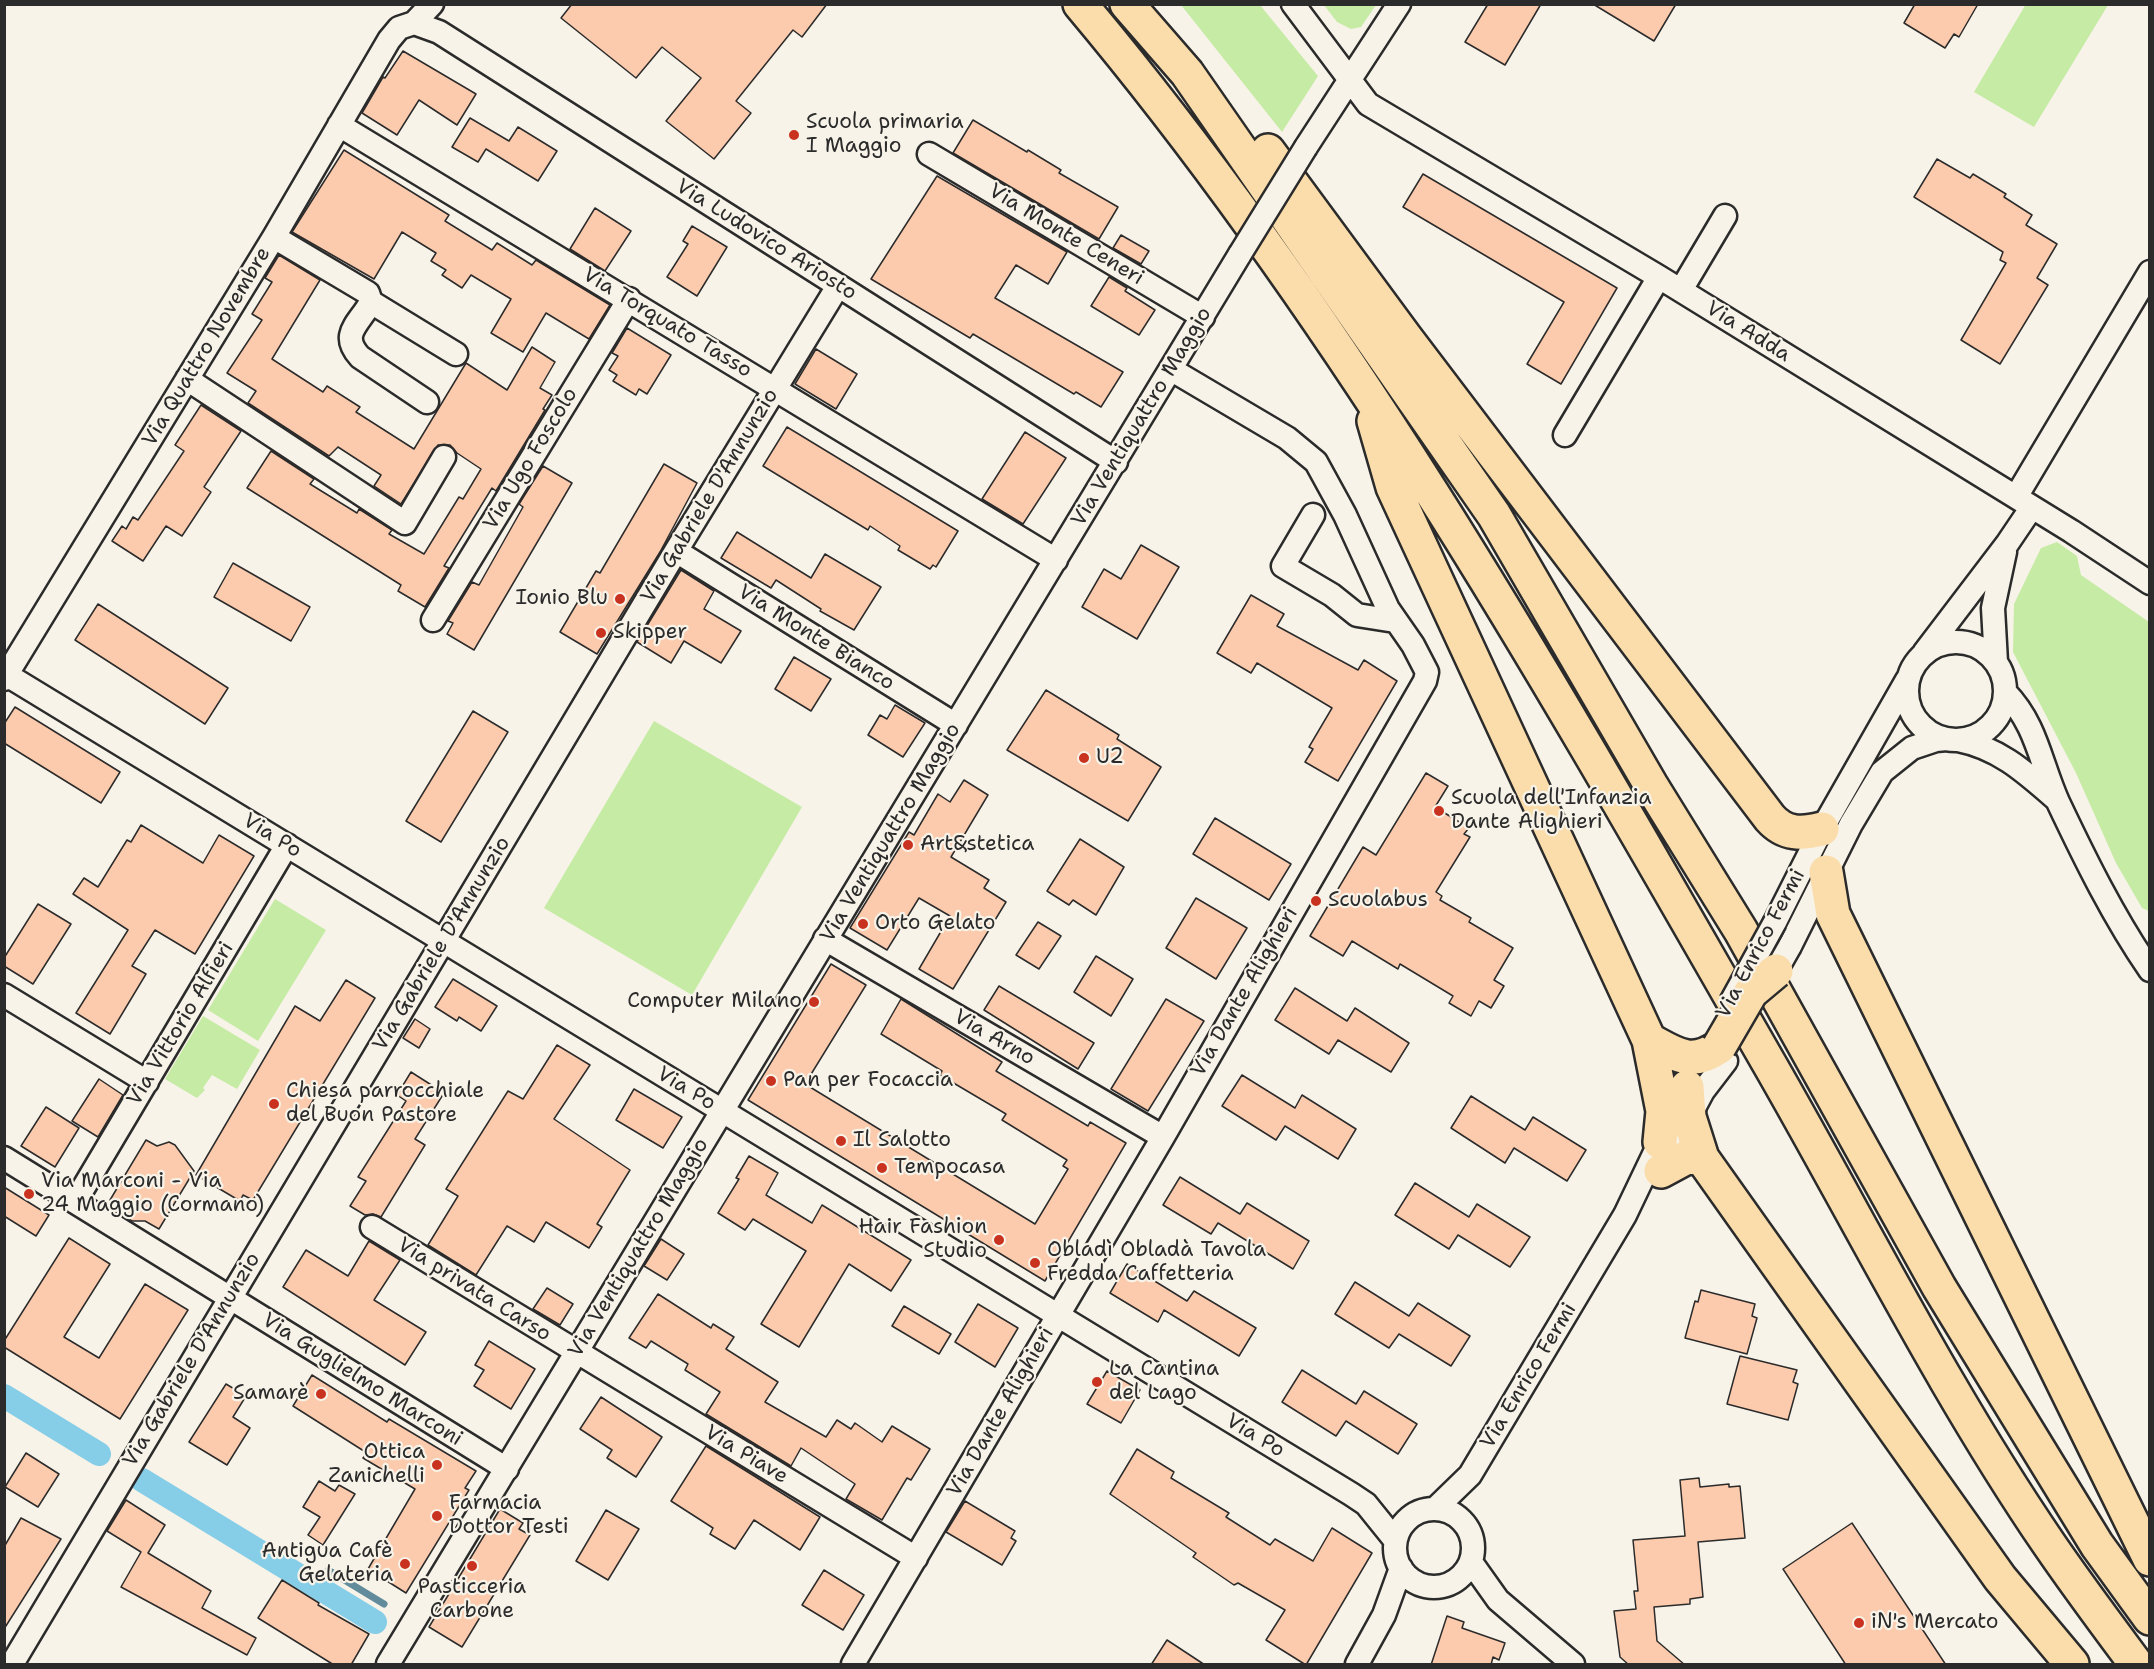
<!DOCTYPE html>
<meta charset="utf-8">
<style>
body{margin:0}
#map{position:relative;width:2154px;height:1669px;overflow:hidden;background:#f7f3e8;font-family:"Shantell Sans",sans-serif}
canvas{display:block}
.frame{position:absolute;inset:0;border:6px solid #2b2b2b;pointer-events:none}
</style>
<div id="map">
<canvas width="2154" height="1669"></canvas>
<div class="frame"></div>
</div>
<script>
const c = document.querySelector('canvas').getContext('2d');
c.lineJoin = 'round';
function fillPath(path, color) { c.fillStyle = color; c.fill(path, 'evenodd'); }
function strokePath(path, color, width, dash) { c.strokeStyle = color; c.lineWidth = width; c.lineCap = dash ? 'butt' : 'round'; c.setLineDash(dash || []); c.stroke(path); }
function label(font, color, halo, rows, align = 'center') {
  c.font = font + ' "Shantell Sans",sans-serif'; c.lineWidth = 4.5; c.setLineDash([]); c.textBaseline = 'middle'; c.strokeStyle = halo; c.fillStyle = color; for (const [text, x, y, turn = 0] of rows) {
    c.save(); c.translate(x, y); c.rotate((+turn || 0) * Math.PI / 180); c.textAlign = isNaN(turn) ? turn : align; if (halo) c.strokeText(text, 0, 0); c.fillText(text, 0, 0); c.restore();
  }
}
const green = new Path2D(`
 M 2026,4 L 2108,5 L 2034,127 L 1974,92 Z
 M 1181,5 L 1260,5 L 1318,76 L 1282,132 Z
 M 1324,5 L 1376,5 L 1361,27 L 1351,29 L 1337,22 Z
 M 2057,542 L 2077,556 L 2081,575 L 2149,622 L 2149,911 L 2142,908 L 2116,863 L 2076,773 L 2013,652 L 2014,604 L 2041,548 Z
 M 654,721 L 802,807 L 692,995 L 544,908 Z
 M 275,899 L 326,930 L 258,1041 L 208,1010 Z
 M 203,1016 L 260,1050 L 237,1089 L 212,1075 L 203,1088 L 205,1090 L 197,1098 L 165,1079 Z`);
const stream = new Path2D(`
 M 318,1587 L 328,1570 L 384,1604`);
const canal = new Path2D(`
 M 4,1396 L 99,1454
 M 142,1480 L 375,1622`);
const building = new Path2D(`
 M 572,4 L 827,4 L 802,37 L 793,30 L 736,101 L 751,113 L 714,159 L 666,121 L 701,78 L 662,47 L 636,78 L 561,18 Z
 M 1488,4 L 1541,4 L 1505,65 L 1465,42 Z
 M 1593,4 L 1676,4 L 1654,41 Z
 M 1915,4 L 1978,4 L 1959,37 L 1954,34 L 1945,48 L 1904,23 Z
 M 403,51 L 476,94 L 457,125 L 419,100 L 397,135 L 362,113 L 383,77 L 385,78 Z
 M 470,118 L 509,141 L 518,127 L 557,151 L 538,181 L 486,149 L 478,162 L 452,147 Z
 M 973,120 L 1027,152 L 1028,150 L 1061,170 L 1059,173 L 1118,207 L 1099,239 L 953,153 Z
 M 344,150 L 449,215 L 445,221 L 492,250 L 497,243 L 532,265 L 536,260 L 610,305 L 589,339 L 546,313 L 523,352 L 491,333 L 511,299 L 471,275 L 462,288 L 442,275 L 446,270 L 431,261 L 436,253 L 402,232 L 374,279 L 292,232 Z
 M 1937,159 L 1970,178 L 1973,174 L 2006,194 L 2004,197 L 2032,215 L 2026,225 L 2057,244 L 2037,278 L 2048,285 L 2000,364 L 1961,340 L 2006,263 L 2000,260 L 2003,252 L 1914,197 Z
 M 1423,174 L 1617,288 L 1561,384 L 1527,364 L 1564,302 L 1403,207 Z
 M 937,176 L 1067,252 L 1048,284 L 1016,265 L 995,298 L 1123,372 L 1101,407 L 1076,392 L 1074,394 L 973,334 L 970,338 L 871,279 Z
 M 595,208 L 631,231 L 605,271 L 570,249 Z
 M 692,226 L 727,247 L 697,296 L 667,277 L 688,244 L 683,241 Z
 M 1121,235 L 1149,251 L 1141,264 L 1113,248 Z
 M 279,255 L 320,280 L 272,359 L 323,392 L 327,386 L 360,407 L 356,412 L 414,449 L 466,363 L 507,390 L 532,347 L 555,362 L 540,388 L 552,395 L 543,409 L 545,410 L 496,491 L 492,488 L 444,566 L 449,568 L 425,607 L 398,591 L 401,585 L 247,488 L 271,451 L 314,479 L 310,484 L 357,513 L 359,509 L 392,530 L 389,534 L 424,554 L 459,497 L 463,499 L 481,469 L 457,453 L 450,445 L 438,445 L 401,504 L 374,486 L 381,475 L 338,447 L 329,456 L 248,403 L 256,391 L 227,373 L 262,320 L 252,314 L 272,282 L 265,278 Z
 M 1109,277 L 1127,288 L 1125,291 L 1155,310 L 1139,335 L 1091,306 Z
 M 627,328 L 671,355 L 647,394 L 639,389 L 636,395 L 613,381 L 617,375 L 609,370 L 618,356 L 612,353 Z
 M 816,349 L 857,374 L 836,409 L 795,384 Z
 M 201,405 L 241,431 L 204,487 L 211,492 L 182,536 L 166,526 L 143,561 L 112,541 L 122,526 L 126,529 L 133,517 L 138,520 L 184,451 L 175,445 Z
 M 787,427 L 958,531 L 936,567 L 933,565 L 930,569 L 898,550 L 900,546 L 870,526 L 868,530 L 763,466 Z
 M 1025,432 L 1066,458 L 1023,524 L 982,499 Z
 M 664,464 L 697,483 L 660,552 L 597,654 L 560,632 L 596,571 L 600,573 Z
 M 543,466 L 572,483 L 474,650 L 447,634 L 453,623 L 448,621 L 472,582 L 479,585 L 523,507 L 519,504 Z
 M 737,532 L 811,578 L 825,554 L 881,587 L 854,630 L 820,611 L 821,609 L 776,580 L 771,588 L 721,558 Z
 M 1141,545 L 1179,567 L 1137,639 L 1082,607 L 1104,569 L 1121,579 Z
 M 233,563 L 310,607 L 291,641 L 214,597 Z
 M 681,570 L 714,591 L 704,609 L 741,631 L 721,663 L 684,641 L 671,663 L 637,642 Z
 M 1251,595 L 1284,614 L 1277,626 L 1358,670 L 1364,660 L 1397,681 L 1338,781 L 1305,762 L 1313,749 L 1309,747 L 1332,708 L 1257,663 L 1251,673 L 1217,653 Z
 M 98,604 L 228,688 L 205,724 L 75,640 Z
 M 794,657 L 831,679 L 811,711 L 775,689 Z
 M 1046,690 L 1119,735 L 1117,739 L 1161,767 L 1128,821 L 1007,750 Z
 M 895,705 L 925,723 L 903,757 L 868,735 L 880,715 L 887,719 Z
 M 15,707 L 120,772 L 101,803 L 4,743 L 4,724 Z
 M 473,711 L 508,732 L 441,842 L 406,821 Z
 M 1426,773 L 1448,786 L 1435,807 L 1469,828 L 1464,834 L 1470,837 L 1436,892 L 1442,896 L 1440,900 L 1471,918 L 1469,922 L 1513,948 L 1494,980 L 1504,986 L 1491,1008 L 1479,1001 L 1471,1016 L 1449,1003 L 1453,996 L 1400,964 L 1398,969 L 1352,941 L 1343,956 L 1310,936 L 1363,847 L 1376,855 Z
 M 964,780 L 988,795 L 951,857 L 989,880 L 984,888 L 1006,902 L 953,989 L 919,969 L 950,916 L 919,898 L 887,950 L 850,928 L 909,832 L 914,835 L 938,794 L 950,802 Z
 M 1215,818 L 1291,864 L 1269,900 L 1193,854 Z
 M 141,825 L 203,863 L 219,835 L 254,856 L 195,954 L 155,930 L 132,966 L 146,974 L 110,1034 L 76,1013 L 128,930 L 73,894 L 84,878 L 98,887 L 127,840 L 131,842 Z
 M 1080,839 L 1124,867 L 1096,915 L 1073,900 L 1069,905 L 1047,891 Z
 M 1196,898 L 1247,928 L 1216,979 L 1166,948 Z
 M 38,904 L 71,924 L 33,984 L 4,966 L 4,958 Z
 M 1038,922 L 1061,936 L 1039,969 L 1016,955 Z
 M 1096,956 L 1133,979 L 1111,1016 L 1074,992 Z
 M 831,964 L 866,985 L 805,1084 L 1035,1224 L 1068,1169 L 1063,1166 L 1067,1160 L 1002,1120 L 1006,1114 L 940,1075 L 942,1071 L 881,1034 L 901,999 L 1002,1062 L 996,1071 L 1088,1126 L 1090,1122 L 1126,1143 L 1045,1281 L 748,1100 Z
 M 453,979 L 497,1006 L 481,1031 L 459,1017 L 457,1021 L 435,1007 Z
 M 346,980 L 375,998 L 253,1200 L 243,1195 L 240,1201 L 196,1175 L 295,1006 L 320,1021 Z
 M 999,986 L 1094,1043 L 1078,1069 L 984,1010 Z
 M 1295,988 L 1347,1021 L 1355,1008 L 1409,1043 L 1391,1072 L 1338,1040 L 1329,1054 L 1275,1020 Z
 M 1166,999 L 1204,1021 L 1148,1111 L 1111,1089 Z
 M 415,1019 L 430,1029 L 419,1048 L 403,1038 Z
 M 557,1045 L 590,1065 L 554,1119 L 630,1170 L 597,1224 L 602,1227 L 589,1248 L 546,1222 L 534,1242 L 507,1226 L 476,1275 L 428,1245 L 458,1196 L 446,1189 L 508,1091 L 523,1099 Z
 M 411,1072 L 444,1093 L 415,1139 L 425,1145 L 381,1217 L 373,1214 L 365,1215 L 350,1206 L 366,1181 L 358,1177 L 406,1101 L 397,1095 Z
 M 1242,1075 L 1295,1108 L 1302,1095 L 1356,1129 L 1338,1159 L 1285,1126 L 1276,1140 L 1222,1106 Z
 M 99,1079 L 123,1095 L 98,1137 L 72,1121 Z
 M 634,1089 L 682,1117 L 663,1148 L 616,1120 Z
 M 1471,1096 L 1525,1130 L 1533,1117 L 1586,1150 L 1567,1181 L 1514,1148 L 1505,1163 L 1451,1128 Z
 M 46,1107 L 79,1128 L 55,1167 L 21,1146 Z
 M 146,1140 L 157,1146 L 169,1142 L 175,1145 L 194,1171 L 159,1229 L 145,1221 L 132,1221 L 125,1217 L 123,1207 L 110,1200 Z
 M 749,1156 L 778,1173 L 766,1195 L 812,1223 L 822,1205 L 911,1260 L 891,1291 L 849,1264 L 799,1347 L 761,1324 L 806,1251 L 753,1219 L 745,1230 L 718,1213 L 739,1179 L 736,1178 Z
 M 1180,1177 L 1240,1214 L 1247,1203 L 1309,1241 L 1293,1269 L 1218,1223 L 1211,1234 L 1163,1205 Z
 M 1415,1183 L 1469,1217 L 1477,1204 L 1530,1237 L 1510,1267 L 1458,1235 L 1449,1249 L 1395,1215 Z
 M 4,1187 L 49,1215 L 36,1236 L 4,1216 Z
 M 69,1238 L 110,1264 L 64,1337 L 99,1358 L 145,1284 L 188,1310 L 120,1419 L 4,1347 L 4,1341 Z
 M 661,1239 L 684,1254 L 667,1280 L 644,1266 Z
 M 369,1241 L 400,1260 L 374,1300 L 426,1332 L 405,1365 L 283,1287 L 306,1250 L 348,1276 Z
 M 1127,1264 L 1187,1301 L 1194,1291 L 1256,1328 L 1239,1356 L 1164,1310 L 1158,1322 L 1110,1293 Z
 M 1355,1282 L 1409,1316 L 1418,1303 L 1470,1336 L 1451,1366 L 1399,1334 L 1389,1348 L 1335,1314 Z
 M 547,1288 L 573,1304 L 560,1325 L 533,1309 Z
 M 1701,1290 L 1755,1304 L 1752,1316 L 1757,1318 L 1747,1354 L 1685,1338 L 1695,1301 L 1698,1302 Z
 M 658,1294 L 711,1328 L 713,1324 L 734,1337 L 726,1349 L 778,1382 L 765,1402 L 826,1437 L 837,1420 L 851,1429 L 855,1423 L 882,1442 L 892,1426 L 930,1449 L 911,1480 L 907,1478 L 882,1520 L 846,1499 L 855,1484 L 801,1448 L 791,1466 L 706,1414 L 720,1392 L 685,1370 L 688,1364 L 651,1341 L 646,1348 L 629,1338 Z
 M 978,1304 L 1018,1328 L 995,1367 L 955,1342 Z
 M 904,1306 L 951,1334 L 939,1354 L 892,1326 Z
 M 489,1341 L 535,1369 L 511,1409 L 474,1386 L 484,1370 L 475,1365 Z
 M 1740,1356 L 1797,1370 L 1793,1382 L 1798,1384 L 1788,1420 L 1727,1404 Z
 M 1302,1370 L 1356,1404 L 1364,1391 L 1417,1424 L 1398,1454 L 1346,1421 L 1336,1436 L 1282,1402 Z
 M 1107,1371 L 1140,1390 L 1121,1423 L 1087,1404 Z
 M 312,1375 L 387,1422 L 389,1419 L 476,1471 L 465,1488 L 469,1490 L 406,1593 L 368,1569 L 415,1489 L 363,1458 L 367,1453 L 293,1406 Z
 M 226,1384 L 246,1396 L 233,1417 L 250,1428 L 227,1465 L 189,1442 Z
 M 601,1397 L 662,1437 L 636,1477 L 607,1458 L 612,1450 L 580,1429 Z
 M 706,1446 L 820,1517 L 800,1550 L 754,1520 L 735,1549 L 710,1534 L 713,1528 L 671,1501 Z
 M 1137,1449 L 1174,1472 L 1171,1478 L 1229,1513 L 1226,1517 L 1270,1545 L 1275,1539 L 1313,1561 L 1332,1528 L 1372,1553 L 1306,1665 L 1266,1640 L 1285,1610 L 1238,1583 L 1234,1585 L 1193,1557 L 1196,1553 L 1110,1494 Z
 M 26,1453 L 59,1474 L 38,1507 L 5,1487 Z
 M 1699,1478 L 1700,1487 L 1729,1484 L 1729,1487 L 1740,1486 L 1745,1538 L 1698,1542 L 1703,1597 L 1690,1599 L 1690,1604 L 1654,1607 L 1657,1641 L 1685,1665 L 1629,1665 L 1620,1657 L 1614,1611 L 1636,1609 L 1634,1591 L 1638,1591 L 1633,1540 L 1685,1536 L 1680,1480 Z
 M 319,1481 L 335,1491 L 339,1485 L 355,1494 L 323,1545 L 308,1535 L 320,1517 L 303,1507 Z
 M 126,1500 L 165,1525 L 148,1553 L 211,1591 L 202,1608 L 256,1638 L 247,1655 L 121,1587 L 141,1552 L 107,1531 Z
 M 965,1501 L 1015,1531 L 1011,1538 L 1016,1541 L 1002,1565 L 946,1532 Z
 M 500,1509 L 523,1523 L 519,1529 L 530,1535 L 462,1647 L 429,1627 Z
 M 606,1510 L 639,1529 L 608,1580 L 576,1561 Z
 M 21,1518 L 61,1539 L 4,1629 L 4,1547 Z
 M 1852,1523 L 1946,1665 L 1846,1665 L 1783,1569 Z
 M 824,1570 L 864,1595 L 843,1630 L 802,1605 Z
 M 282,1580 L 319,1603 L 318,1605 L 369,1634 L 351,1665 L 334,1665 L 258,1618 Z
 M 1447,1616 L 1464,1622 L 1462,1628 L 1505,1643 L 1499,1660 L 1493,1657 L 1491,1665 L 1431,1665 Z
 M 1167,1640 L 1205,1665 L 1151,1665 Z`);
const minor = new Path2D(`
 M 1293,4 L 1368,104 L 1659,277 L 2071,531 L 2150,583
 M 414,23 L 439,32 L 1116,462
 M 414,23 L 432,4
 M 339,125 L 1056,560
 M 1306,147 L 1399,4
 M 929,154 L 1203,317
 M 274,237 L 368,293 L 371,302 C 359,324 339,334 360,357 L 427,402
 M 1681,290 L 1725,216
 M 371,302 L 456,354
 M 187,379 L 405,523 L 444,457
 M 1565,435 L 1659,277
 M 2016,497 L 2150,272
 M 1313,515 L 1283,566 L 1332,595 L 1357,615 L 1395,621
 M 676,551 L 956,725
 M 433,620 L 629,299
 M1907 691a49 49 0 1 1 98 0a49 49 0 1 1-98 0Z
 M 1924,653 L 2007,544 L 2032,507
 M 1996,662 L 1993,608 L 2005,552
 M 7,675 L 1351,1494 L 1366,1504 L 1395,1540
 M 4,679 L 274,237 L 389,40 L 399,28 L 414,23
 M 2005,692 C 2037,725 2040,762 2058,802 C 2085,859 2114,918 2150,970
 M 1958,740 C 1999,748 2025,772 2056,799
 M 1775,922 L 1822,829 L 1907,680
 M 825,939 L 1163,1137
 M 1790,946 L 1851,824 L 1882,772 L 1912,748 L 1936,740 L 1947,739
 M 4,995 L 147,1082
 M 4,1158 L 507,1469
 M 1662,1168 L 1703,1091 L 1726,1061
 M 75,1202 L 287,845
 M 372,1227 L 916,1558
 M 1436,1508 L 1470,1475 L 1625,1215 L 1658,1146
 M1395 1548a39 39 0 1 1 78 0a39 39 0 1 1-78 0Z
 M 1471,1562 L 1498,1600 L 1573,1664
 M 12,1664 L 676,551 L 838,286
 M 388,1664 L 1240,254
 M 853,1664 L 1163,1137 L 1425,681 L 1427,672 L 1413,645 L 1388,609 L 1345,515 L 1316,462 L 1287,438 L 1172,370
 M 1357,1664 L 1384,1615 L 1401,1568`);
const highway = new Path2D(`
 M 1080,4 C 1352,328 1560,699 1770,1065 C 1862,1225 1945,1392 2049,1544 C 2077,1585 2107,1625 2136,1664
 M 1127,4 L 1187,73 L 1494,515 L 1652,787 L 1741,931 L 1939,1287 L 2097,1545 L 2150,1618
 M 1268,151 L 1405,337 L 1770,818 C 1785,835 1802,834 1822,829
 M 1374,421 L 1393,487 L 1649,1040 L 1663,1111 L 1660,1142
 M 1826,872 L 1833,914 L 2150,1559
 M 1649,1040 C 1675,1054 1691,1067 1719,1047
 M 1687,1087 L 1689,1117 L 1702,1158 L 2000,1578 L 2072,1664
 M 1661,1171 L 1687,1157 L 1702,1158`);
const minorBridge = new Path2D(`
 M 1240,254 L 1306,147
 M 1769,983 L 1790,946
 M 1731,1002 L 1775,922`);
const highwayBridge = new Path2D(`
 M 1719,1047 L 1751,992 L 1776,971`);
const markers = [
 [794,135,6,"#c8321e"],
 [620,599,6,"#c8321e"],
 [601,633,6,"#c8321e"],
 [1084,758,6,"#c8321e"],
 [1439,811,6,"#c8321e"],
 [908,845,6,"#c8321e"],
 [1316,901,6,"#c8321e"],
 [863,924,6,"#c8321e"],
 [814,1002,6,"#c8321e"],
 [771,1081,6,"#c8321e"],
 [274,1104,6,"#c8321e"],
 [841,1141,6,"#c8321e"],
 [882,1168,6,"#c8321e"],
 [29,1194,6,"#c8321e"],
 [999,1240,6,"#c8321e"],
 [1035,1263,6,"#c8321e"],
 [1097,1382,6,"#c8321e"],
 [321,1394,6,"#c8321e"],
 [437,1465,6,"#c8321e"],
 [437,1516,6,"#c8321e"],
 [405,1564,6,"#c8321e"],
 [472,1566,6,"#c8321e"],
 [1859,1623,6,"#c8321e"]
];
const poiNames = [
 ["Scuola primaria",806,123],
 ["I Maggio",806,147],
 ["Ionio Blu",608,599,"right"],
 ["Skipper",613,633],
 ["U2",1096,758],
 ["Scuola dell'Infanzia",1451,799],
 ["Dante Alighieri",1451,823],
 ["Art&stetica",920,845],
 ["Scuolabus",1328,901],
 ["Orto Gelato",875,924],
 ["Computer Milano",802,1002,"right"],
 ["Pan per Focaccia",783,1081],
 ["Chiesa parrocchiale",286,1092],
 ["del Buon Pastore",286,1116],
 ["Il Salotto",853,1141],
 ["Tempocasa",894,1168],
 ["Via Marconi - Via",41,1182],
 ["24 Maggio (Cormano)",41,1206],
 ["Hair Fashion",987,1228,"right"],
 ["Studio",987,1252,"right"],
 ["Obladì Obladà Tavola",1047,1251],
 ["Fredda Caffetteria",1047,1275],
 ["La Cantina",1109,1370],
 ["del Lago",1109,1394],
 ["Samarè",309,1394,"right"],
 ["Ottica",425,1453,"right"],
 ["Zanichelli",425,1477,"right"],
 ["Farmacia",449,1504],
 ["Dottor Testi",449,1528],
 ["Antigua Cafè",393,1552,"right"],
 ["Gelateria",393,1576,"right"],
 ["Pasticceria",472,1588,"center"],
 ["Carbone",472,1612,"center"],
 ["iN's Mercato",1871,1623]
];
const streetNames = [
 ["Via Monte Ceneri",1066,235,31],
 ["Via Ludovico Ariosto",766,240,32],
 ["Via Torquato Tasso",667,323,31],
 ["Via Adda",1748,332,32],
 ["Via Quattro Novembre",207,347,-59],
 ["Via Ventiquattro Maggio",1142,417,-59],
 ["Via Ugo Foscolo",531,459,-59],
 ["Via Gabriele D'Annunzio",710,496,-59],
 ["Via Monte Bianco",816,638,32],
 ["Via Ventiquattro Maggio",891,833,-59],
 ["Via Po",272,836,32],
 ["Via Gabriele D'Annunzio",442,944,-59],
 ["Via Enrico Fermi",1761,944,-62],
 ["Via Dante Alighieri",1245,992,-60],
 ["Via Vittorio Alfieri",181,1024,-59],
 ["Via Arno",994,1038,30],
 ["Via Po",686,1089,31],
 ["Via Ventiquattro Maggio",639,1248,-59],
 ["Via privata Carso",474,1290,32],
 ["Via Gabriele D'Annunzio",192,1360,-59],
 ["Via Enrico Fermi",1529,1376,-59],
 ["Via Guglielmo Marconi",362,1380,32],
 ["Via Dante Alighieri",1001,1412,-60],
 ["Via Po",1255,1436,31],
 ["Via Piave",746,1455,31]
];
fillPath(green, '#c6eba5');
strokePath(stream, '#628c9c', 7);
strokePath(canal, '#86cde7', 24);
fillPath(building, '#fccaac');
strokePath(building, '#2b2b2b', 1.5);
strokePath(minor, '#2b2b2b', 27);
strokePath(highway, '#2b2b2b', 38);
strokePath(minor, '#f7f3e8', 22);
strokePath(highway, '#faddab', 33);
strokePath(minorBridge, '#2b2b2b', 27, []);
strokePath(highwayBridge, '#2b2b2b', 38, []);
strokePath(minorBridge, '#f7f3e8', 22);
strokePath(highwayBridge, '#faddab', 33);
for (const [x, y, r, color] of markers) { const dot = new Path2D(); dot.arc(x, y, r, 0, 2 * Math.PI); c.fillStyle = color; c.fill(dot); strokePath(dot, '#f7f3e8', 2); }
label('21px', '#2b2b2b', '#f7f3e8', poiNames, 'left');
label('21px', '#2b2b2b', '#f7f3e8', streetNames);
</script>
